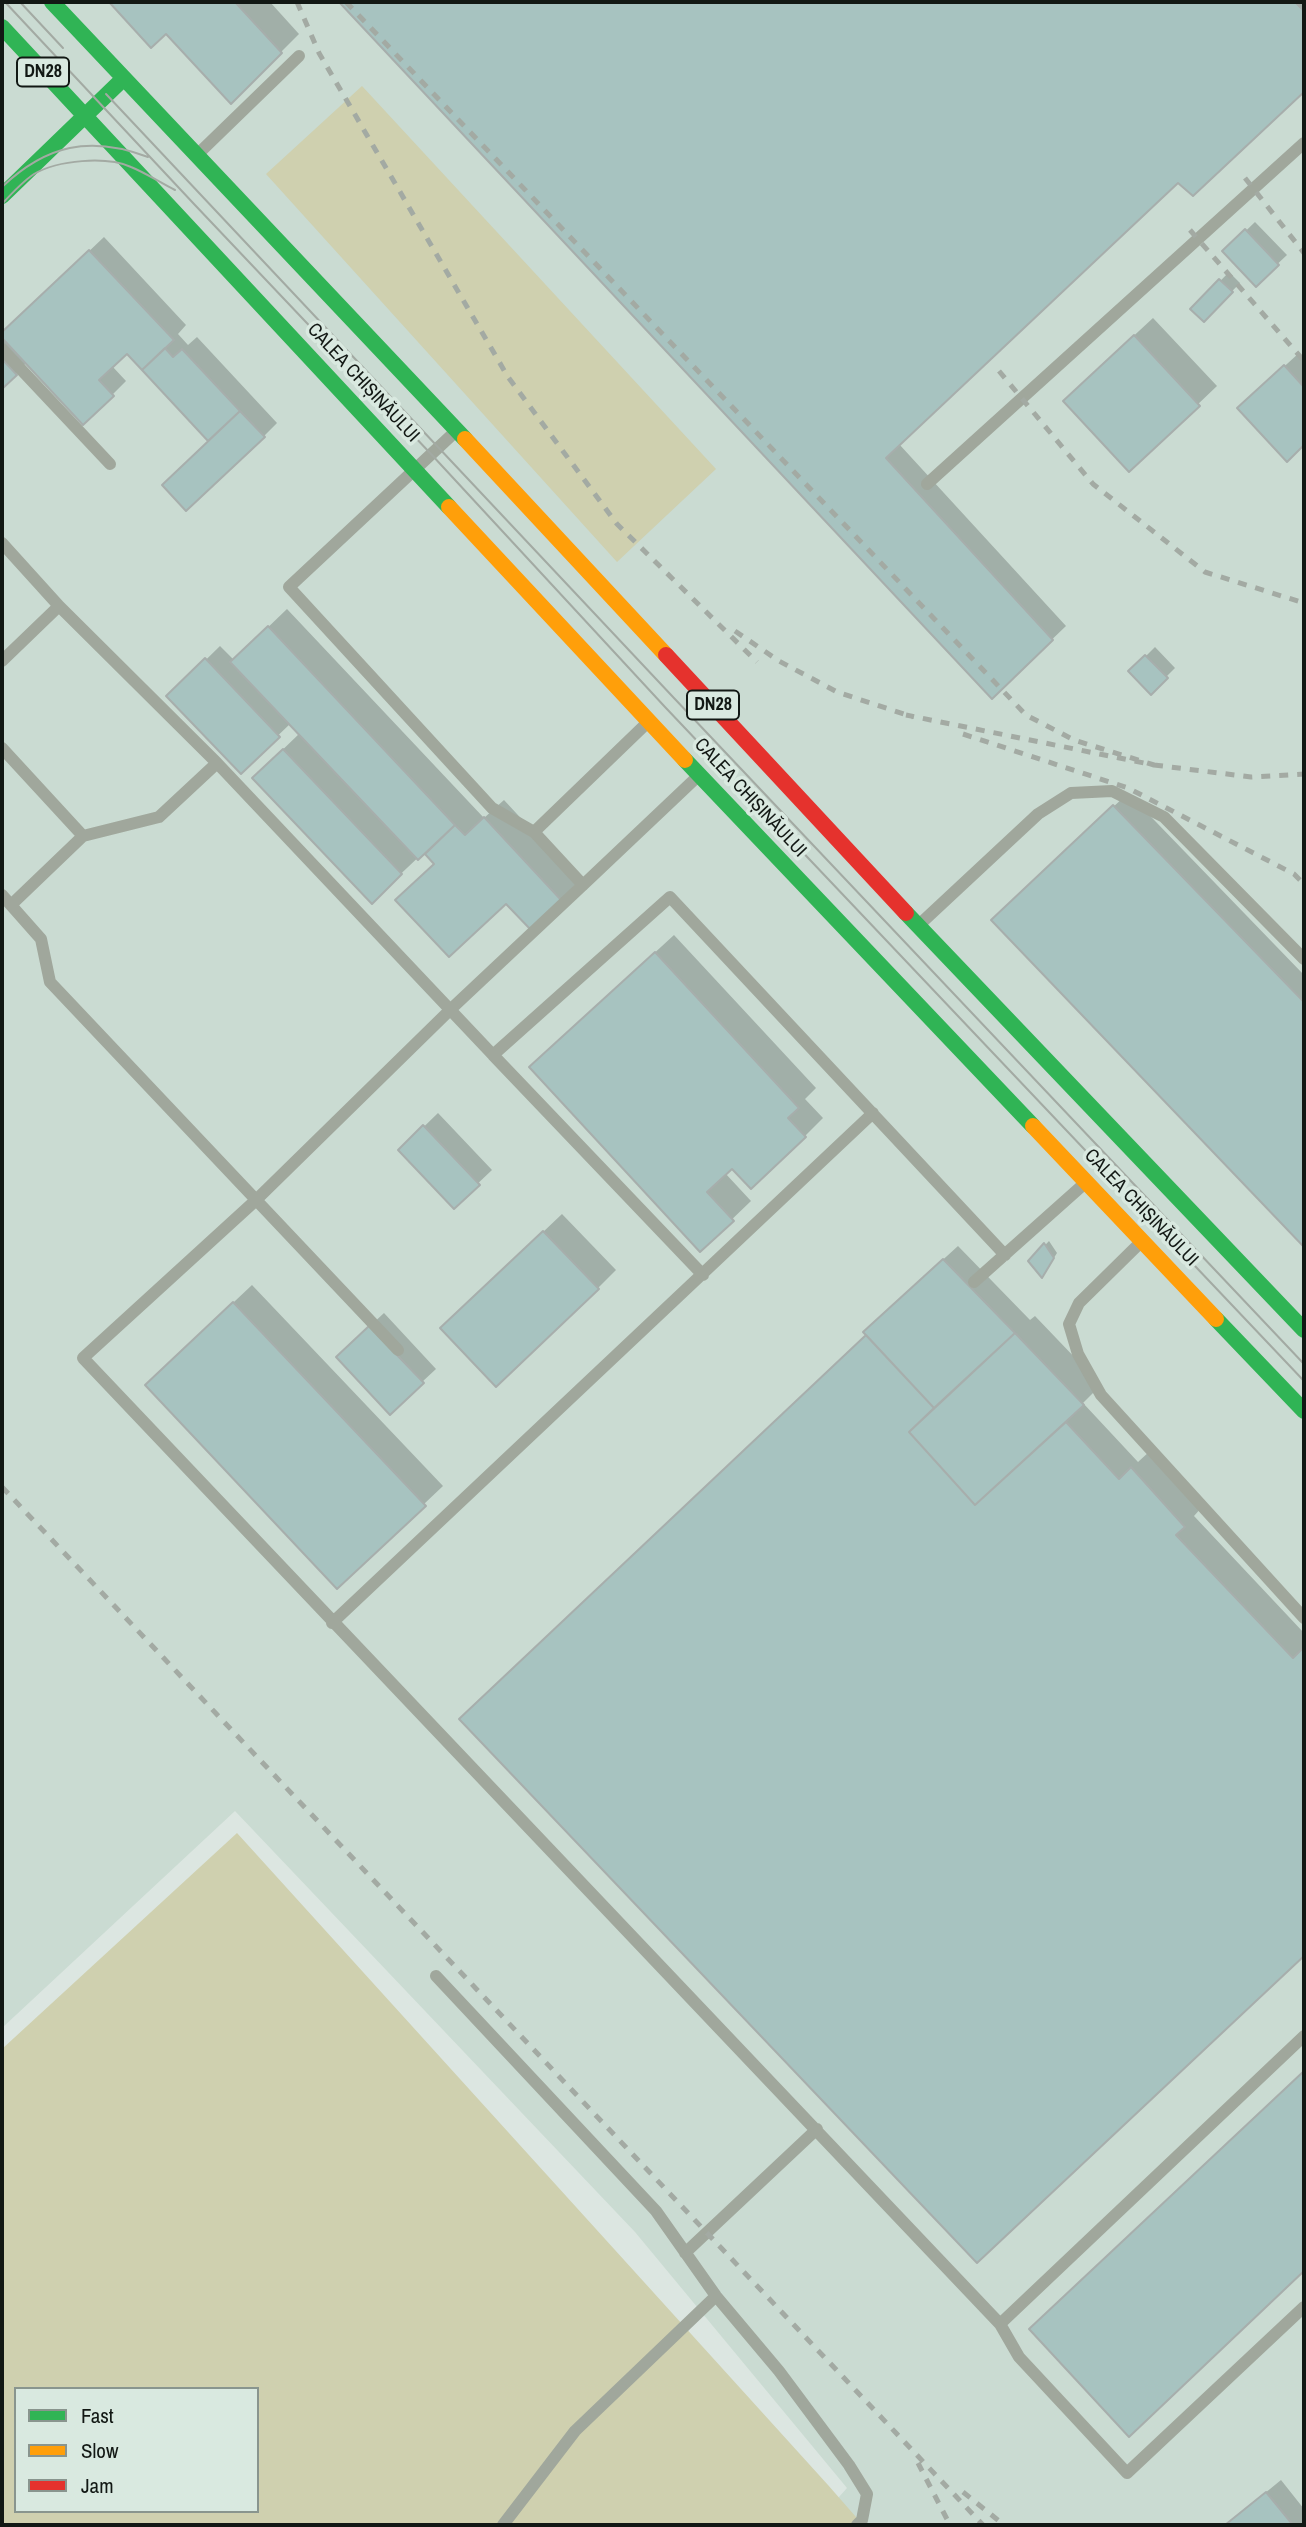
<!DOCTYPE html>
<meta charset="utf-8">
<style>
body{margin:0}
#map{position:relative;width:1306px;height:2527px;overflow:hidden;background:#dce6e1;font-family:"Archivo Narrow",sans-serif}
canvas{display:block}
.frame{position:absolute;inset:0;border:4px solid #121814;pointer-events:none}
.legend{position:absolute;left:14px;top:2387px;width:245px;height:126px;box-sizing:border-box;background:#d9e9e0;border:2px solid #89958e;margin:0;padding:9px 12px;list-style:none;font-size:21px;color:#121814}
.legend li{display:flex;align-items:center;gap:14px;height:35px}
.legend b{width:35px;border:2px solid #89958e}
</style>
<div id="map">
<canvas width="1306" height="2527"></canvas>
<div class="frame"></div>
<ul class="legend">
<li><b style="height:9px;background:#30b455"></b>Fast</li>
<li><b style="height:9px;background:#ff9f0a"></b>Slow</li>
<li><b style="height:9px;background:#e5322d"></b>Jam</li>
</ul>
</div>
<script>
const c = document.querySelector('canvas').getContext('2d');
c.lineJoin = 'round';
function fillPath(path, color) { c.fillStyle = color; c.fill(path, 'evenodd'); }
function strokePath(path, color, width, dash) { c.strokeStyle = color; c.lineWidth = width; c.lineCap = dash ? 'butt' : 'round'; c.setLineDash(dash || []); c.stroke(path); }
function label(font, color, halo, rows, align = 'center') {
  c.font = font + ' "Archivo Narrow",sans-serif'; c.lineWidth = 7; c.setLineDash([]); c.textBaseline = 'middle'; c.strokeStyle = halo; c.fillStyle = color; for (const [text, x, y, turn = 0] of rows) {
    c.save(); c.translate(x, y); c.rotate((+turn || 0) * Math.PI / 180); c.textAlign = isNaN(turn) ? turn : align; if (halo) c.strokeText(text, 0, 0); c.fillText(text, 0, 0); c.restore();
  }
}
const built = new Path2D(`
 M 2,2 L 1304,2 L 1304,2525 L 814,2525 L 847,2488 L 635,2232 L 235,1811 L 2,2028 Z`);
const green = new Path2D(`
 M 362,86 L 716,469 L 617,562 L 266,174 Z
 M 237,1833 L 828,2485 L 863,2525 L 2,2525 L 2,2049 ZM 16,2389 L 257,2389 L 257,2511 L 16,2511 Z`);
const shadow = new Path2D(`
 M 112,2 L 270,2 L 299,34 L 232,101 L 166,32 L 151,45 Z
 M 342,2 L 1304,2 L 1304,89 L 1193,194 L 1178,180 L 899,444 L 1066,626 L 992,697 Z
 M 1255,222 L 1287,255 L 1256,284 L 1225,251 Z
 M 104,237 L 186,325 L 178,334 L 188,345 L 197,337 L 277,423 L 264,436 L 210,441 L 127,352 L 112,366 L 126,381 L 112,395 L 27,362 L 2,387 L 2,334 Z
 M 1229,272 L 1240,283 L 1204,320 L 1193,309 Z
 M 1153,318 L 1217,386 L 1130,469 L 1084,382 Z
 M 1299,353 L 1304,359 L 1304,443 L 1287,459 L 1253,395 Z
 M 287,609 L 484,818 L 504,800 L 579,881 L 561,899 L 506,901 L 436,863 L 425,851 L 372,901 L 272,760 L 300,733 L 291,723 L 241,771 L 169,696 L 220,646 L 234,660 Z
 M 1155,647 L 1175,668 L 1151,692 L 1131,671 Z
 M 1128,793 L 1304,975 L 1304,1245 L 994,920 Z
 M 674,935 L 816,1088 L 805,1099 L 823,1118 L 805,1136 L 732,1166 L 725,1173 L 751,1201 L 700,1250 L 550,1049 Z
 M 438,1113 L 492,1170 L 454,1206 L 400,1150 Z
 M 562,1214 L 616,1270 L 598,1288 L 461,1310 Z
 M 1049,1241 L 1057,1253 L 1043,1275 L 1030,1261 Z
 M 958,1246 L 1030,1320 L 1035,1316 L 1101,1385 L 1083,1403 L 1138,1462 L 1150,1451 L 1202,1507 L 1194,1516 L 1304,1633 L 1304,1954 L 977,2260 L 868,1335 L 879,1318 Z
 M 252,1285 L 443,1486 L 424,1504 L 165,1367 Z
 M 384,1313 L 436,1369 L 422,1382 L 352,1343 Z
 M 1304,2072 L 1304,2269 L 1129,2434 L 1045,2315 Z
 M 1281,2480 L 1304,2509 L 1304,2525 L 1226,2525 Z`);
const building = new Path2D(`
 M 109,2 L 235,2 L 282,53 L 231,104 L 166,34 L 151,48 Z
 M 339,2 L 1295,2 L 1304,11 L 1304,92 L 1193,196 L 1178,183 L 886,458 L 1053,640 L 992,699 Z
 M 1245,229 L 1279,265 L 1256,287 L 1222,251 Z
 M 89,250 L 174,340 L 142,370 L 127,354 L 99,380 L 114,396 L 83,425 L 2,338 L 2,332 Z
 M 1219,279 L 1233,292 L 1204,322 L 1190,309 Z
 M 1134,335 L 1200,406 L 1129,472 L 1063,401 Z
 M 165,348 L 173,357 L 182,349 L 240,411 L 208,441 L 142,370 Z
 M 2,359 L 17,375 L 2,389 Z
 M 1284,365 L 1304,387 L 1304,445 L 1287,462 L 1237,408 Z
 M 240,411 L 265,437 L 186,511 L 162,485 Z
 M 268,626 L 455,825 L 418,860 L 230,662 Z
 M 1145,655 L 1168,678 L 1151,695 L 1128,671 Z
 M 205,658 L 280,737 L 241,774 L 166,696 Z
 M 283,749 L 402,874 L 372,904 L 252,778 Z
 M 1113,805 L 1304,1002 L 1304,1247 L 991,920 Z
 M 484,817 L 562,901 L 531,930 L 506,904 L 449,957 L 395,900 L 434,864 L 425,854 L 455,825 L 465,835 Z
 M 655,952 L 799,1108 L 788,1118 L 806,1137 L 751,1189 L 732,1169 L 707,1192 L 734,1221 L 700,1252 L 529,1067 Z
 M 423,1125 L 480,1185 L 454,1209 L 398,1150 Z
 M 543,1231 L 599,1289 L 496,1387 L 440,1328 Z
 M 1044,1243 L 1054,1258 L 1042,1278 L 1028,1261 Z
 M 943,1259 L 1015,1333 L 934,1408 L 863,1332 Z
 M 233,1302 L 426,1506 L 337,1589 L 145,1385 Z
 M 369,1326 L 424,1383 L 390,1415 L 336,1357 Z
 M 1015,1333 L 1084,1405 L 975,1505 L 909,1432 Z
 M 866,1335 L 934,1408 L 909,1432 L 975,1505 L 1066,1422 L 1119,1479 L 1131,1467 L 1185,1527 L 1176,1535 L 1293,1658 L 1302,1649 L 1304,1652 L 1304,1956 L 977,2263 L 459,1719 Z
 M 1304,2071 L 1304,2271 L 1129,2437 L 1029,2329 Z
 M 1266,2492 L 1293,2525 L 1225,2525 Z`);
const lane = new Path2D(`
 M 199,153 L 299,56
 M 2,349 L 110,464
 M 455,432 L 289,587 L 492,808 L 534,832 L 583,885 L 696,778
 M 927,484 L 1304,143
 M 2,543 L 59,606 L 217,763 L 493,1055 L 670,897 L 1005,1255
 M 2,661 L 59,606
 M 2,748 L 83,836
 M 534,832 L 647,723
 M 583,885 L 451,1009 L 255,1201 L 83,1358 C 387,1682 696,2000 1000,2324
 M 2,895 L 41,939 L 50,982 L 398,1350
 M 11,905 L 83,836 L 159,817 L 217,763
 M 920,924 L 1038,814 L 1071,793 L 1112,791 L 1164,817 L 1304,959
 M 493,1055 L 703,1275
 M 1141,1242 L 1079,1303 L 1069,1324 L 1078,1354 L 1101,1395 L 1304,1618
 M 974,1282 L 1084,1184
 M 332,1623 L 873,1113
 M 436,1976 L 656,2211 L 716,2296 L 779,2371 L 849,2465 L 867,2494 L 862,2520 L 857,2525
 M 1304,2036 L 1000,2324 L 1019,2357 L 1127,2473 L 1304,2307
 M 685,2253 L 817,2129
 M 503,2525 L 575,2431 L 716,2296`);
const fast = new Path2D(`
 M 52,2 L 465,439
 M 2,27 L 449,507
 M 2,196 L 124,78
 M 685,760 L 1033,1126
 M 906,913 L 1304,1330
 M 1216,1319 L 1304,1411`);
const slow = new Path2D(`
 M 465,439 L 666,655
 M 449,507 L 685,760
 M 1033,1126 L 1216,1319`);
const jam = new Path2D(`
 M 666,655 L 906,913`);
const tram = new Path2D(`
 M 5,2 L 194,204 L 431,454 L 665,707 L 1304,1381
 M 20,2 L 63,48
 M 106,94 L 673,697 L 1304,1364
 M 2,187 C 46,145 90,135 148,157
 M 2,204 C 12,193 22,182 34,174 C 58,160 106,156 131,167 C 146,173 161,183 175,190`);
const rail = new Path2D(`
 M 297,2 L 319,53 L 508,377 L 617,524 L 757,662
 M 346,2 L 1026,715 L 1074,740 L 1154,765 L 906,715
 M 1245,178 L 1304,253
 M 1190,230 L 1304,361
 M 999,371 L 1093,484 L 1205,572 L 1304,603
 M 735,631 L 779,661 L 837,692 L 913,717
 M 963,734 L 1128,788 L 1294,874 L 1304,884
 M 1154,765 L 1251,777 L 1304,774
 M 2,1487 L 983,2525
 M 918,2463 L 950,2525
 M 963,2492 L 1004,2525`);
const shields = [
 [43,72,52],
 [713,705,52]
];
const shieldNames = [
 ["DN28",43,72],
 ["DN28",713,705]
];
const streetNames = [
 ["CALEA CHIȘINĂULUI",363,383,47],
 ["CALEA CHIȘINĂULUI",750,798,47],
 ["CALEA CHIȘINĂULUI",1141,1208,46]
];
fillPath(built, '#cadbd2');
fillPath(green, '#cfd0af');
fillPath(shadow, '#0003');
fillPath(building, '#a7c3c0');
strokePath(building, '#a7aeac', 2);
strokePath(lane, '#a0a79c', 12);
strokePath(fast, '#30b455', 16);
strokePath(slow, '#ff9f0a', 16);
strokePath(jam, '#e5322d', 16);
strokePath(tram, '#a3aaa3', 2);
strokePath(rail, '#a3aaa3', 5, [9, 9]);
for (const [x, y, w] of shields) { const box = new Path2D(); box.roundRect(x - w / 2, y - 14.5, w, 29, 5); c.fillStyle = '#d9e9e0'; c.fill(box); strokePath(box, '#121814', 2); }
label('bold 18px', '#121814', null, shieldNames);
label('19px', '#121814', '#d9e9e0', streetNames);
</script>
